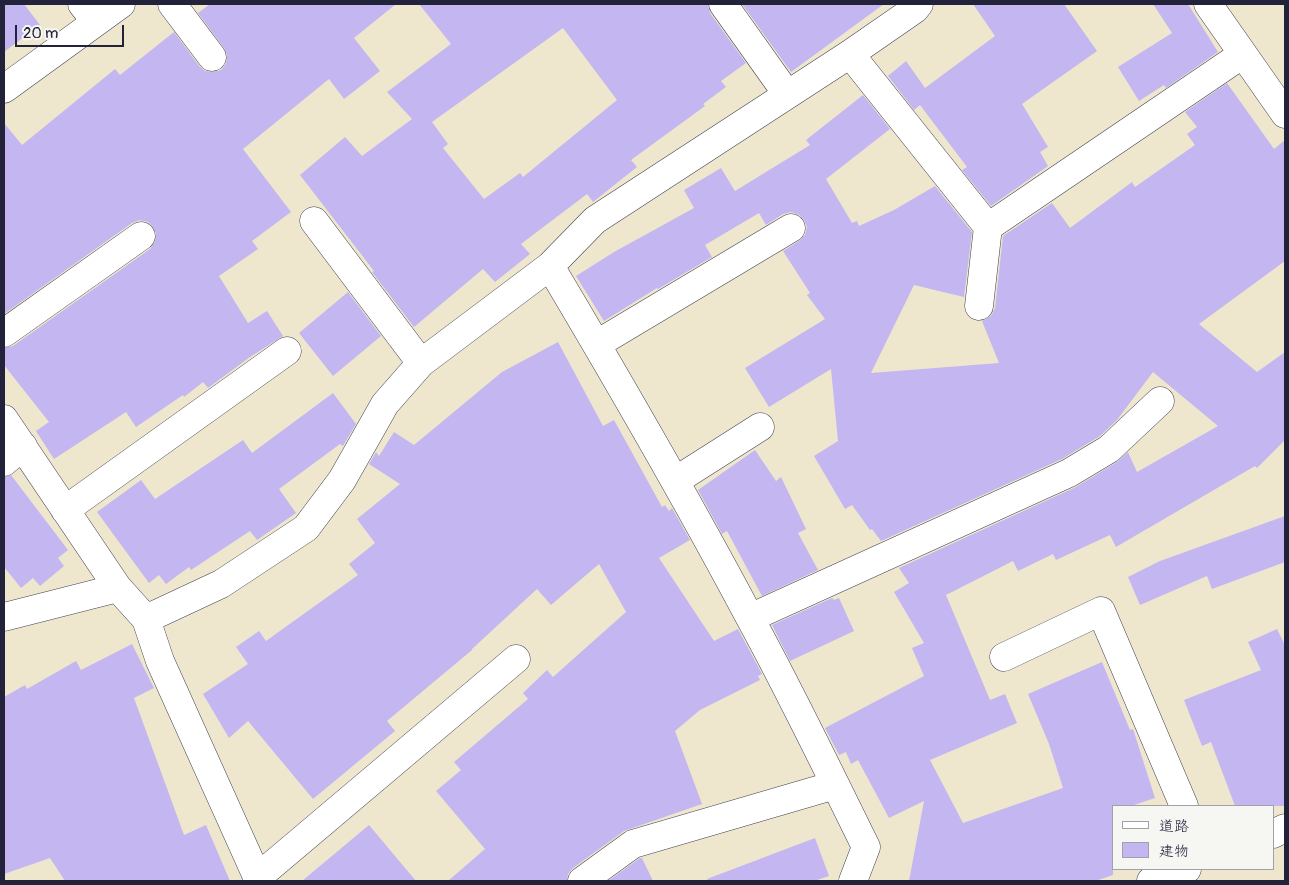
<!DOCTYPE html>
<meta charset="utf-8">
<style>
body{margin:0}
#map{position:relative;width:1289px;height:885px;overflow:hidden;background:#eee7cd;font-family:Pangolin,"Klee One",sans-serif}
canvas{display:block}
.frame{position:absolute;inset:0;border:5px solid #22223b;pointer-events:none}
.legend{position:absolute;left:1112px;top:805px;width:162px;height:65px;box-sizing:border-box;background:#f6f6f2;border:1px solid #a1a1a9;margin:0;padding:6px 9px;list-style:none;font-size:15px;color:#22223b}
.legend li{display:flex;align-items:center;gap:10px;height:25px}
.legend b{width:25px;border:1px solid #a1a1a9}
.scale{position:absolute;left:15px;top:25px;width:109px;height:22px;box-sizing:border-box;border:2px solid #22223b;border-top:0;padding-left:6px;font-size:15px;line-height:18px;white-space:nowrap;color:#22223b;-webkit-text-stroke:4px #f6f6f2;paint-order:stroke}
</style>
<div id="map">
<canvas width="1289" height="885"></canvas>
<div class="frame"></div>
<ul class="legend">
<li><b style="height:6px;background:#fff"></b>道路</li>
<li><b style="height:14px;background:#c4b6f1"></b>建物</li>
</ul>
<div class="scale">20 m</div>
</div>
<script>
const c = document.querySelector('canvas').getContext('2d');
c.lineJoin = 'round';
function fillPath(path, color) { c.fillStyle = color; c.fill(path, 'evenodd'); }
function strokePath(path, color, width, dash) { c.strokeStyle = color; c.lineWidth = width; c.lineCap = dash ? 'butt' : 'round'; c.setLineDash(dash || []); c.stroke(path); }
const building = new Path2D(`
 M 4,4 L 24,4 L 40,25 L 4,52 Z
 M 210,4 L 396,4 L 354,38 L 380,71 L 344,99 L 329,79 L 243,149 L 291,212 L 252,241 L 258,249 L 219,276 L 248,323 L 267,311 L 283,336 L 250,357 L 208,388 L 203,382 L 184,397 L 183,395 L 136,427 L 126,412 L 54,459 L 36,431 L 49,422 L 4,365 L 4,348 L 13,346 L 150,249 L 155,242 L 156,234 L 153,227 L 148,222 L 140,220 L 132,223 L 4,314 L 4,123 L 22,145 L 115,69 L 120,75 L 174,32 L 200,67 L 205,71 L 213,72 L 221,70 L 226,64 L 227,55 L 224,48 L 198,13 Z
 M 419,4 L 708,4 L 710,13 L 746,63 L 721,81 L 726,87 L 703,104 L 705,106 L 631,160 L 637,167 L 593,202 L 587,194 L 521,244 L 530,254 L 495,282 L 483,269 L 414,327 L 372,272 L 374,271 L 300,175 L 345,137 L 362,156 L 412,119 L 387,92 L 451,44 ZM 563,28 L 617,100 L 523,177 L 520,173 L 484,199 L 443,148 L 448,144 L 432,122 Z
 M 742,4 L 884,4 L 791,72 Z
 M 973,4 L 1064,4 L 1097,51 L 1022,104 L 1048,147 L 1040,152 L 1048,166 L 991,206 L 962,170 L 967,167 L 920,105 L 914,110 L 888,76 L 906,61 L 925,88 L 995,36 Z
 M 1153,4 L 1188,4 L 1218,52 L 1166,88 L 1164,85 L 1139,101 L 1118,67 L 1172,33 Z
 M 1227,83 L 1274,149 L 1285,140 L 1285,261 L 1199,324 L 1257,372 L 1285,352 L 1285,440 L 1257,468 L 1255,466 L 1116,547 L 1110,535 L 1056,560 L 1053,554 L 1018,571 L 1013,561 L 946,595 L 990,700 L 1005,694 L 1017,723 L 930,760 L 963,823 L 1063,788 L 1049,744 L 1028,694 L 1102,662 L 1130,730 L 1133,729 L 1155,798 L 1131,806 L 1113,806 L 1113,875 L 1095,881 L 909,881 L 924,801 L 889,818 L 858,760 L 851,764 L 846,752 L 839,755 L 825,728 L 924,676 L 912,648 L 924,643 L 894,592 L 909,583 L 899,568 L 1076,487 L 1117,462 L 1128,452 L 1137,472 L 1218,426 L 1153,372 L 1117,420 L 1100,436 L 1062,459 L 881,541 L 872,529 L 870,530 L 852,505 L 845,509 L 814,456 L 838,441 L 831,369 L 769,407 L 745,368 L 825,319 L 807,295 L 810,293 L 783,251 L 799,241 L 805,235 L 807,227 L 804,220 L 799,215 L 791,212 L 783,214 L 766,225 L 759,213 L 705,245 L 712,257 L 658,289 L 657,288 L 604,321 L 576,276 L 614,252 L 694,208 L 684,190 L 721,168 L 735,191 L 810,145 L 806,140 L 863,95 L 890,129 L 826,179 L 852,223 L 857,221 L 859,226 L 894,210 L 935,186 L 972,232 L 964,297 L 914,285 L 871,373 L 999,363 L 982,321 L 991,316 L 995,308 L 1003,236 L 1052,203 L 1070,228 L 1132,182 L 1135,187 L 1195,145 L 1187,134 L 1197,127 L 1185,112 Z
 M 348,292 L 381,336 L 333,376 L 299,333 Z
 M 558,342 L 603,426 L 614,420 L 662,507 L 665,505 L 669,511 L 672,508 L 690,540 L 659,558 L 714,641 L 738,629 L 762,674 L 758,676 L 760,680 L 700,710 L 675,731 L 702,804 L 624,831 L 573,868 L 568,874 L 567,881 L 448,881 L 485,849 L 436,791 L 461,770 L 454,762 L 528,699 L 523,693 L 547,670 L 553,677 L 626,612 L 599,564 L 551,605 L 537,589 L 472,649 L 472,650 L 387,721 L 395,731 L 313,799 L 248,721 L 229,738 L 203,694 L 248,664 L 236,647 L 259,631 L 266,641 L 358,575 L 349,564 L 375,543 L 357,519 L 400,484 L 369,464 L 376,452 L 379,456 L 394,432 L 414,445 L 502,372 Z
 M 333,393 L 356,424 L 343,446 L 340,444 L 279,489 L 296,513 L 257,540 L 250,531 L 191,570 L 189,567 L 166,584 L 159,575 L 149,583 L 97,512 L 141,480 L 155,499 L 243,440 L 252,453 Z
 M 755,450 L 776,481 L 781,477 L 806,529 L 798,533 L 818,570 L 762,596 L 727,531 L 722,534 L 698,490 Z
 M 11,475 L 68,550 L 58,558 L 64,566 L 40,586 L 33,578 L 21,588 L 4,567 L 4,477 Z
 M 1285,516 L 1285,562 L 1212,589 L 1207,576 L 1140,605 L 1128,577 L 1160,561 Z
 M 832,598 L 834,600 L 839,598 L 854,631 L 790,661 L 772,625 Z
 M 1277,629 L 1285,645 L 1285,806 L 1235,806 L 1211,742 L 1202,746 L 1184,700 L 1261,670 L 1248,642 Z
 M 132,644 L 154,688 L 134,698 L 184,835 L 206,825 L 230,881 L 65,881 L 50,858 L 4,874 L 4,697 L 25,685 L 27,689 L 76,661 L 81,670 Z
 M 369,825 L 416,881 L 302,881 Z
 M 815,838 L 829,876 L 814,881 L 708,881 L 707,879 Z
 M 640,858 L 642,858 L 653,881 L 608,881 Z`);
const minor = new Path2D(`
 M 82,4 L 96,22
 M 172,4 L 212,57
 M 723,4 L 787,94
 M 1208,4 L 1285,114
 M 850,54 L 988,227 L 1243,54
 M 4,89 L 121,4
 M 314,221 L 421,363
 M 550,266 C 619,382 687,499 750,618 C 791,693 828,770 866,847 L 853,881
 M 979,306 L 988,227
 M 4,333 L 141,236
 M 597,344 L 791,228
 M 4,419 L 118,588 L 146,619 L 160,661 L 259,881
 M 4,462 L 23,446
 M 675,481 L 760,427
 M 65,510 L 287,351
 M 4,617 L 118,588
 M 750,618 L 1069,473 L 1109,449 L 1160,401
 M 146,619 L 221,584 L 306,528 L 342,480 L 385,404 L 421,363 L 550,266 L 595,220 L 850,54 L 915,9 L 919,4
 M 1004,657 L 1101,611 L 1184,806
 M 1273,834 L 1285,828
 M 258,877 L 516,659
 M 582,881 L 633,844 L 835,785
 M 1151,881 L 1187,869`);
fillPath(building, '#c4b6f1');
strokePath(minor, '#414051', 29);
strokePath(minor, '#fff', 28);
</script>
